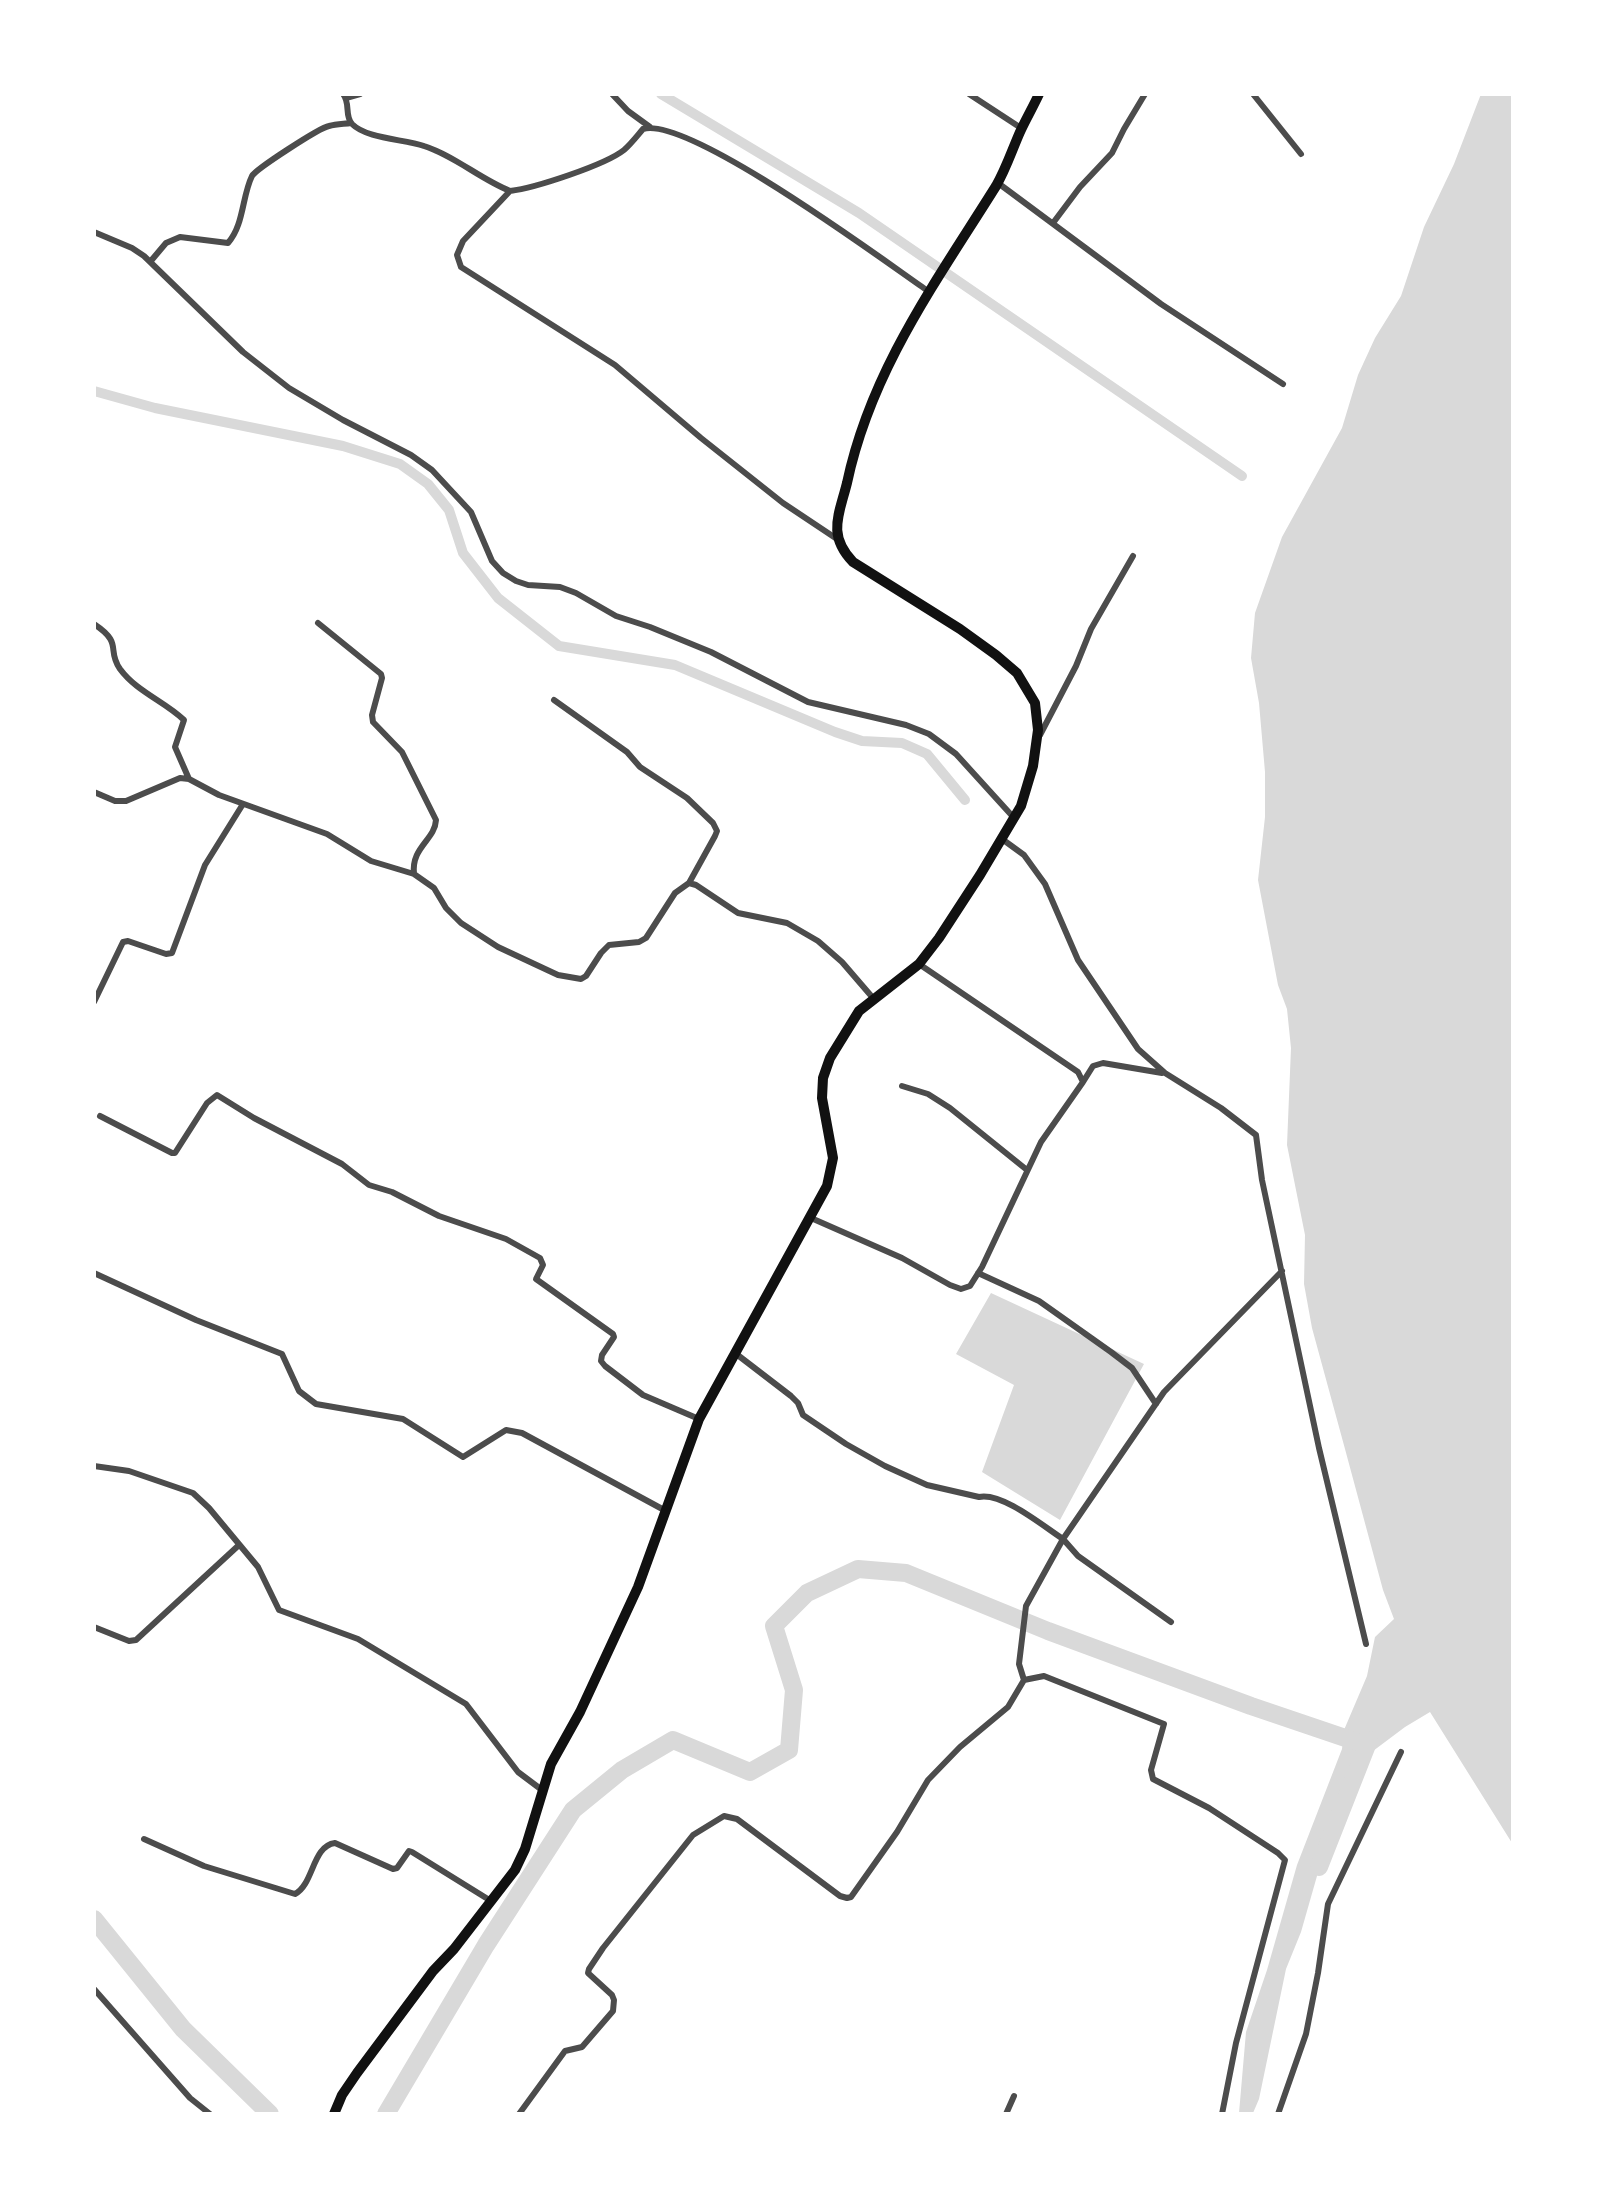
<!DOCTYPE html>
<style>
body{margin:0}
#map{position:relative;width:1607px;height:2208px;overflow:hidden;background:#fff;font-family:Raleway,sans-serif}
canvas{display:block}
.frame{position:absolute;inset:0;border:96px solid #fff;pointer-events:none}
</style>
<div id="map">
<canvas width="1607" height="2208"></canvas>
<div class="frame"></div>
</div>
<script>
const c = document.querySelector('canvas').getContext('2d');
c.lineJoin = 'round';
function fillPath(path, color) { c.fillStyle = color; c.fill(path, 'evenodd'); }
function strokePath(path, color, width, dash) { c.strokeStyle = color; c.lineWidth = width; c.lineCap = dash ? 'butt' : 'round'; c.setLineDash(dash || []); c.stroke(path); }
const water = new Path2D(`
 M 1481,94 L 1512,95 L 1512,1843 L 1430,1712 L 1405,1727 L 1361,1760 L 1348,1784 L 1339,1816 L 1323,1855 L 1301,1932 L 1286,1969 L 1259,2099 L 1253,2113 L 1239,2113 L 1246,2032 L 1267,1970 L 1297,1865 L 1342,1749 L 1344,1730 L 1367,1676 L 1375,1637 L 1394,1619 L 1383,1590 L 1345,1449 L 1312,1328 L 1304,1284 L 1305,1235 L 1287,1145 L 1291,1048 L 1287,1009 L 1278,985 L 1258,880 L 1265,817 L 1265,772 L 1259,703 L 1251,658 L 1255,613 L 1282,537 L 1342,428 L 1358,375 L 1375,338 L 1401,296 L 1424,227 L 1454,164 Z
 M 991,1293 L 1144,1364 L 1060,1520 L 982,1472 L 1014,1385 L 956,1354 Z`);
const canal = new Path2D(`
 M 661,94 L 859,213 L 1242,476
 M 94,391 L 155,408 L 343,446 L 400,464 L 428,484 L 449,510 L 463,553 L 498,598 L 559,646 L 675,665 L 835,732 L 862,741 L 902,743 L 927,754 L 965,800`);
const river = new Path2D(`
 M 1319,1867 L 1369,1740
 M 94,1919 L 183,2029 L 270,2114
 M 386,2114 L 486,1945 L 573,1810 L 622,1770 L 673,1740 L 750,1772 L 789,1750 L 794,1690 L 774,1626 L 807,1593 L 858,1569 L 906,1573 L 1048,1631 L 1251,1706 L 1366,1745`);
const minor = new Path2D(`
 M 343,94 C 351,104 344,115 352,124 C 367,139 404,139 424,146 C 455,156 480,179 510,191 C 535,188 605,165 624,150 C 631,144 637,136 643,129 C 689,116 883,260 928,291
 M 612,94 L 628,111 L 650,127
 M 969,94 L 1021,128
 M 1253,94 L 1301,154
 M 346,98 L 360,94
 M 998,183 L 1161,304 L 1283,384
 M 510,191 L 463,241 L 457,255 L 461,267 L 615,365 L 701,438 L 783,503 L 837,539
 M 1053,223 L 1080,187 L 1112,153 L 1124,129 L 1145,94
 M 94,232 L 132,248 L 144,256 L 243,352 L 289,388 L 343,420 L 411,455 L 432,470 L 471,512 L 492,561 L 503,573 L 516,581 L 528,585 L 560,587 L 576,593 L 616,616 L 650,627 L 711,652 L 808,702 L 906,725 L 929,734 L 956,754 L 1015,819
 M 150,262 L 166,243 L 180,237 L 228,243 C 244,225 242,196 252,176 C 256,169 319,128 329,126 C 336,124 344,124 351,123
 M 318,623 L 381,674 L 382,678 L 372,715 L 373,722 L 402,752 L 436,820 C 435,840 411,847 414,874
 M 94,624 C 124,644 106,649 120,669 C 137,692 164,701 184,720 L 175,747 L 189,779
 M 554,700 L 627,752 L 640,767 L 687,798 L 713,823 L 717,831 L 715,836 L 689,883
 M 1040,735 L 1076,666 L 1091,629 L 1133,556
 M 94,792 L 115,801 L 126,801 L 180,778 L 189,779 L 219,795 L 327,834 L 371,861 L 414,874 L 434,888 L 446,908 L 461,923 L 498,947 L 558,975 L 581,979 L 586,976 L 601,953 L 609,945 L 639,942 L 646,938 L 675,893 L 689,883 L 696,885 L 738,913 L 787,923 L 818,941 L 842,962 L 873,998
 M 1002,839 L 1024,855 L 1045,884 L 1078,960 L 1138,1049 L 1165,1073 L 1221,1108 L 1256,1135 L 1262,1180 L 1319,1448 L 1366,1644
 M 94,1002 L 123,942 L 128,941 L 166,954 L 172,953 L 205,865 L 243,804
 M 1083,1082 L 1093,1066 L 1103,1063 L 1162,1073
 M 902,1086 L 928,1094 L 950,1108 L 1027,1170
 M 100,1116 L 172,1153 L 175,1153 L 207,1103 L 217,1095 L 254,1118 L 342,1164 L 369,1185 L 392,1192 L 439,1216 L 506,1239 L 540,1258 L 543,1265 L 536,1279 L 613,1334 L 614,1337 L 602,1355 L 601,1361 L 605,1366 L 643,1395 L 699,1419
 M 811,1218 L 902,1258 L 950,1285 L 961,1289 L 970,1286 L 982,1267 L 1041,1142 L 1083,1082 L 1078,1072 L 919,964
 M 94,1273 L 196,1320 L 282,1354 L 299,1391 L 316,1404 L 403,1419 L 463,1457 L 506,1430 L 522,1433 L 666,1511
 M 978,1273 L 1039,1301 L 1111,1352 L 1132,1368 L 1156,1404
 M 735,1353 L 791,1396 L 798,1403 L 803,1415 L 846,1444 L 885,1466 L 927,1485 L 979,1497 C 1002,1492 1043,1526 1063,1539 L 1026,1606 L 1019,1664 L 1024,1680
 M 94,1466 L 129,1471 L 193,1493 L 209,1508 L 258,1567 L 279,1610 L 358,1639 L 466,1704 L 518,1772 L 542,1790
 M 1171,1622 L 1078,1556 L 1063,1539 L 1164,1392 L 1282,1271
 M 94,1627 L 129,1641 L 136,1640 L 239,1545
 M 144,1839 L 204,1866 L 295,1894 C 314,1884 312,1846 335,1843 L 393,1869 L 397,1868 L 409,1851 L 412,1852 L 491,1901
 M 94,1989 L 190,2098 L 210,2114
 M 519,2114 L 565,2051 L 582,2047 L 613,2011 L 614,2000 L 612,1995 L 588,1973 L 589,1969 L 603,1948 L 693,1835 L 724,1816 L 737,1819 L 840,1896 L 847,1898 L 851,1897 L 897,1832 L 928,1780 L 960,1747 L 1008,1707 L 1024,1680 L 1044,1676 L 1164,1724 L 1151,1770 L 1153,1779 L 1209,1808 L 1278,1853 L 1285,1860 L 1236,2043 L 1222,2114
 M 1006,2114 L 1014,2096
 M 1278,2114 L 1306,2034 L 1318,1973 L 1328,1904 L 1401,1752`);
const primary = new Path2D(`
 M 334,2114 L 342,2095 L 357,2073 L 433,1971 L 454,1949 L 515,1870 L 525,1849 L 551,1764 L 580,1712 L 638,1587 L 699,1419 L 827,1186 L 833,1158 L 822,1098 L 823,1078 L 830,1058 L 859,1011 L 919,964 L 939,938 L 980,875 L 1021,806 L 1033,766 L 1038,730 L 1035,703 L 1017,673 L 996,655 L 960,629 L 853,562 C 827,535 839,515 847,483 C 871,370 936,282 996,186 C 1006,169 1012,150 1020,132 C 1026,119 1033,107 1039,94`);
fillPath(water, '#d9d9d9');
strokePath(canal, '#d9d9d9', 10);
strokePath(river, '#d9d9d9', 18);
strokePath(minor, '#4c4c4c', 6);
strokePath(primary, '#111', 10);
</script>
